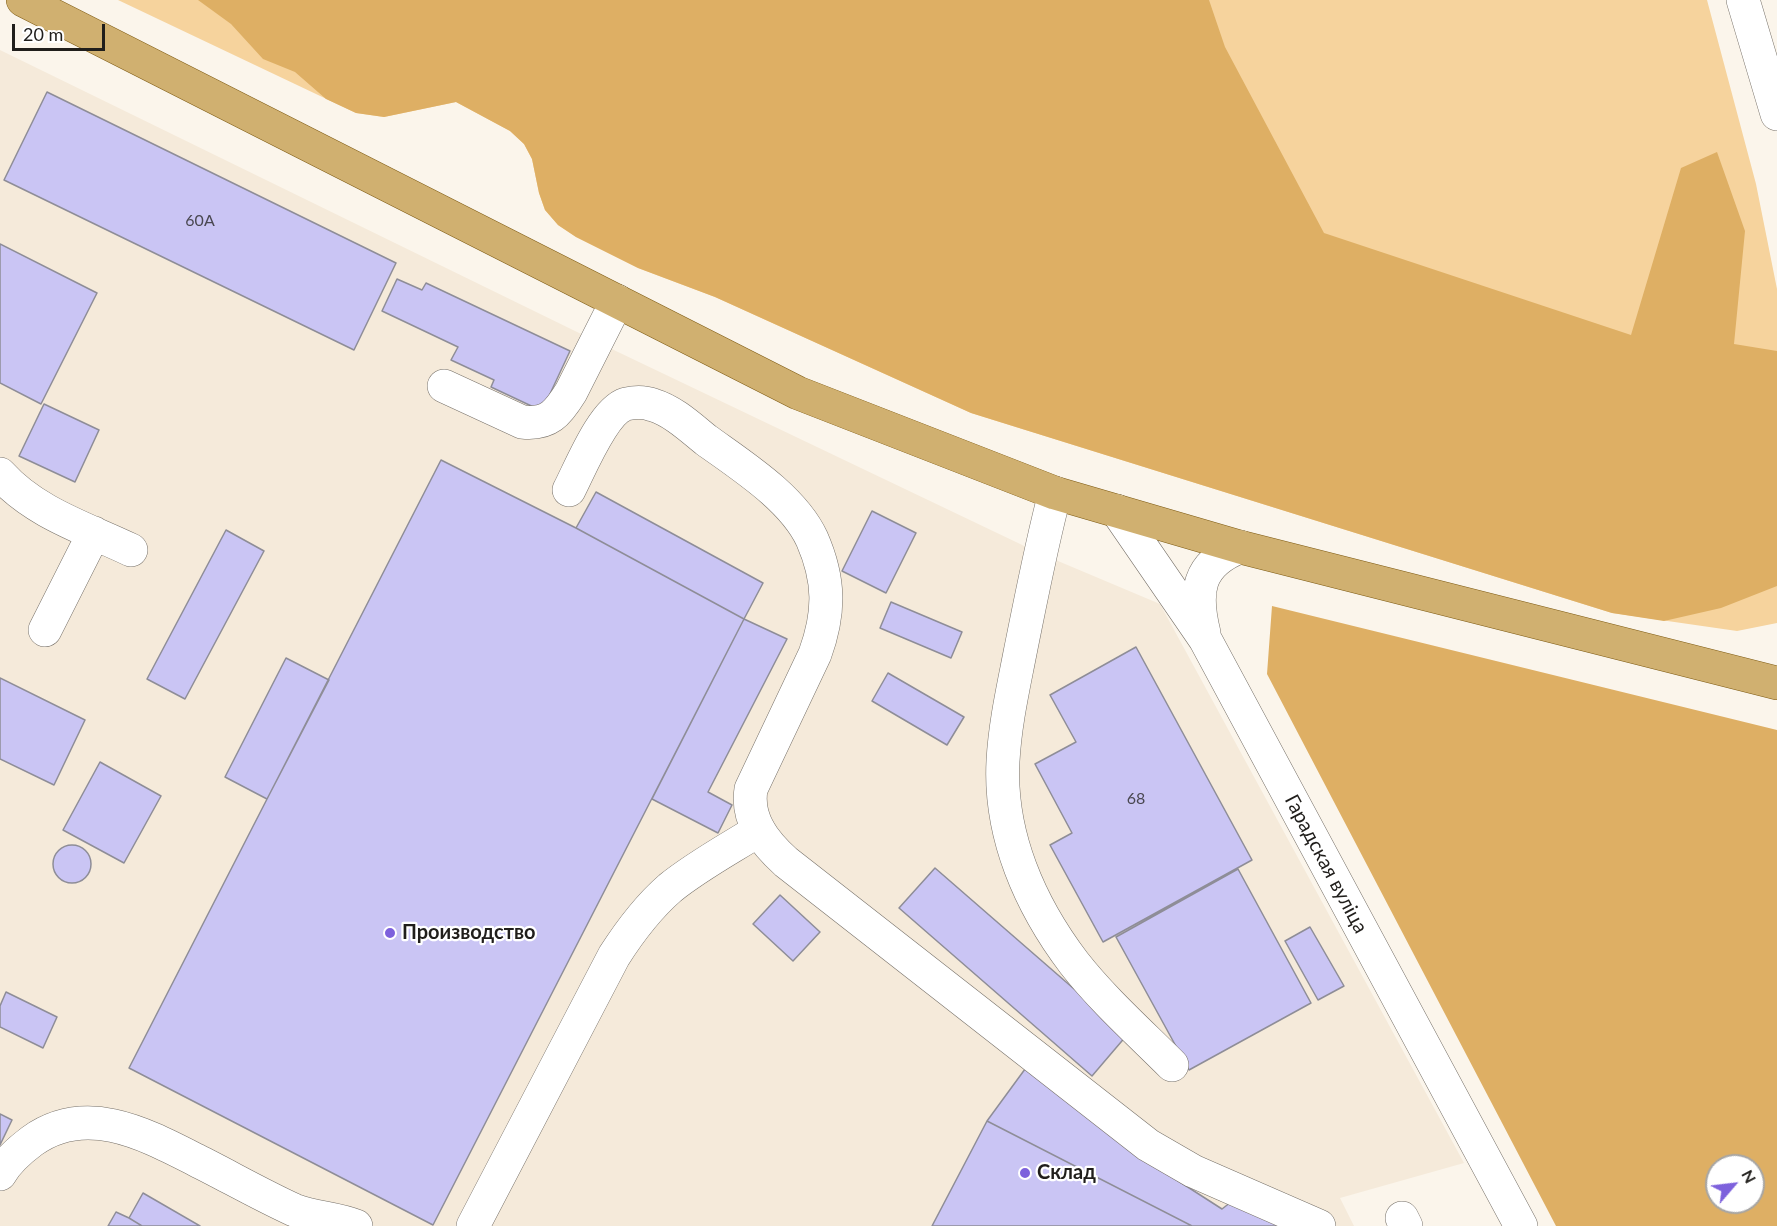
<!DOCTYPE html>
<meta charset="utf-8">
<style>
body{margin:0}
#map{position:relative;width:1777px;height:1226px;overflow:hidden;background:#fbf5eb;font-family:Lato,sans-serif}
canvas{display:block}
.north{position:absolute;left:1705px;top:1154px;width:60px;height:60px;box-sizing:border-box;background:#fff;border:2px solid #a6a5a4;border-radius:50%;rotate:62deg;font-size:16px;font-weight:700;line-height:24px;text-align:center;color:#201e1b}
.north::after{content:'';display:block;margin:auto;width:21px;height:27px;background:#7d61dc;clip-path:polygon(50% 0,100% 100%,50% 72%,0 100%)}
.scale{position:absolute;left:12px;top:24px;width:93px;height:27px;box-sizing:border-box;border:3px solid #201e1b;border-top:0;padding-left:8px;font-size:18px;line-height:21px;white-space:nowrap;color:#201e1b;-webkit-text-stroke:4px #fff;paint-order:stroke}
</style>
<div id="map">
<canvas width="1777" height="1226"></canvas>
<div class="north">N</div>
<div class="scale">20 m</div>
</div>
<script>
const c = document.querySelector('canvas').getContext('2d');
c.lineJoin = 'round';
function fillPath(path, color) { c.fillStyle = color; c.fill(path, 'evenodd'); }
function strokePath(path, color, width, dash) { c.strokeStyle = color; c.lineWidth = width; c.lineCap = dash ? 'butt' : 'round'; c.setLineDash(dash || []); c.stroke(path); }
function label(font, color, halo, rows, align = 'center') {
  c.font = font + ' Lato,sans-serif'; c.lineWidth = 4.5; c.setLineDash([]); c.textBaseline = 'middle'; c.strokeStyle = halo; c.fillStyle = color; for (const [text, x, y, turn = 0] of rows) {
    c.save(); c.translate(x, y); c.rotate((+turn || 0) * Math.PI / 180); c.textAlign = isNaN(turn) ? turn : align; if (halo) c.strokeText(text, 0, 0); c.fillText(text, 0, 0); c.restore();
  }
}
const built = new Path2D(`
 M 0,50 L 618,352 L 1039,553 L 1160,604 L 1464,1163 L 1340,1198 L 1354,1226 L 0,1226 Z`);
const green = new Path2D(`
 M 118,0 L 1707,0 L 1756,184 L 1777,289 L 1777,623 L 1737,631 L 1612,613 L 971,413 L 715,297 L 638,268 L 576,237 L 558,225 L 545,210 L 539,193 L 532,159 L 524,144 L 510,131 L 456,102 L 384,117 L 356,113 Z`);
const forest = new Path2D(`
 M 198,0 L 1209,0 L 1225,47 L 1324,233 L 1631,335 L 1681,168 L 1717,152 L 1745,231 L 1734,344 L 1777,351 L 1777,586 L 1721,608 L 1664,621 L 1612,613 L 971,413 L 715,297 L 638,268 L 576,237 L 558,225 L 545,210 L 539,193 L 532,159 L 524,144 L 510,131 L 456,102 L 384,117 L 356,113 L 326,99 L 295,72 L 263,59 L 231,24 Z
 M 1272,606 L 1777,730 L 1777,1226 L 1556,1226 L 1267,674 ZM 1717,1166 L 1753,1166 L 1753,1202 L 1717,1202 Z`);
const building = new Path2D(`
 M 47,92 L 396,263 L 354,350 L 4,180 Z
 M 0,244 L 97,293 L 41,404 L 0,383 Z
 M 397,279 L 422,290 L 426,283 L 570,351 L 542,411 L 491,387 L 494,380 L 451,360 L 458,347 L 382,311 Z
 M 44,404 L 99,430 L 75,482 L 19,456 Z
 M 441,460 L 576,528 L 744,619 L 433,1225 L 129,1068 Z
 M 596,492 L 763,583 L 744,619 L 576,528 Z
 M 872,511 L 916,533 L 886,593 L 842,571 Z
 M 226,530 L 264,551 L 185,699 L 147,679 Z
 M 891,602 L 962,632 L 951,658 L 880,628 Z
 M 744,619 L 787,639 L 708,792 L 732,805 L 718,833 L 652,799 Z
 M 1136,647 L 1252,860 L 1103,942 L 1050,845 L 1072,833 L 1035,764 L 1076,742 L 1050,695 Z
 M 286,658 L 329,680 L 267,799 L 225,777 Z
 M 888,673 L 964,717 L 947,745 L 872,701 Z
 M 0,678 L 85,720 L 54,785 L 0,759 Z
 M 100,762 L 161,796 L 124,863 L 63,830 Z
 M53 864a19 19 0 1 1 38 0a19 19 0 1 1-38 0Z
 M 935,868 L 1127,1035 L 1092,1076 L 899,908 Z
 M 1238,869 L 1311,1003 L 1189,1070 L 1116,937 Z
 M 780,895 L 820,932 L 793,961 L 753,924 Z
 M 1310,927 L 1344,986 L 1318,1000 L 1285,941 Z
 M 6,992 L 57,1017 L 43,1048 L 0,1027 L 0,1006 Z
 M 1028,1065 L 1155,1166 L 1222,1209 L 1240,1195 L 1299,1226 L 1192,1226 L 987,1121 Z
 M 0,1114 L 12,1120 L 0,1145 Z
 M 987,1121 L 1192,1226 L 932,1226 Z
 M 143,1193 L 200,1226 L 142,1226 L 129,1218 Z
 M 116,1212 L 129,1218 L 142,1226 L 108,1226 Z`);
const minor = new Path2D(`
 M 1743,0 L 1777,114
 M 444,386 L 522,422 C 549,425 558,413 571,392 L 617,301
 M 0,474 C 35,513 85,528 131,550
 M 569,490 C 580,469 603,411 626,404 C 635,402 645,402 653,405 C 673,411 690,427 706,440 C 742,466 793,498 812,539 C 830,580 830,613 815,654 L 751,789 C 746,820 765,843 786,862 L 1148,1145 L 1193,1171 L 1319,1226
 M 1055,493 C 1041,546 1031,599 1020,653 C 1013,689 1005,724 1003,761 C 999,835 1030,905 1074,963 C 1103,1000 1139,1032 1172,1065
 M 1117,511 L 1205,639 L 1521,1226
 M 45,630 L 94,533
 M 1204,633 C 1194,592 1197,564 1240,547
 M 0,1174 C 8,1160 20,1150 32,1141 C 86,1102 145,1134 196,1160 C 228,1176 261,1195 294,1210 C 314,1218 337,1218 356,1226
 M 1402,1218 L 1406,1226
 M 473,1226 L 614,956 C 630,931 647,908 670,888 C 697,866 729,849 759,830`);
const major = new Path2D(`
 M 23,0 L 798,393 L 1055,493 L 1240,547 L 1777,683`);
const markers = [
 [390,933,6,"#7d61dc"],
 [1025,1173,6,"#7d61dc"]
];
const numberNames = [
 ["60А",200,221],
 ["68",1136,799]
];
const streetNames = [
 ["Гарадская вуліца",1326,864,62]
];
const poiNames = [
 ["Производство",402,933],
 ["Склад",1037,1173]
];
fillPath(built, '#f5eada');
fillPath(green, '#f6d39d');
fillPath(forest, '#deaf64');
fillPath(building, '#cac5f4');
strokePath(building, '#8e8d97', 1.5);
strokePath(minor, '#777169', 34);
strokePath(major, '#7e5b14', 34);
strokePath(minor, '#fff', 33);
strokePath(major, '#d0b070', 33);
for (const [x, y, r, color] of markers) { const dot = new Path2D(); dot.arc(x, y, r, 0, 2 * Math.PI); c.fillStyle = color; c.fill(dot); strokePath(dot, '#fff', 2); }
label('16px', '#4a4851', null, numberNames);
label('20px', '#201e1b', '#fff', streetNames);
label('bold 20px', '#201e1b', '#fff', poiNames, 'left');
</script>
